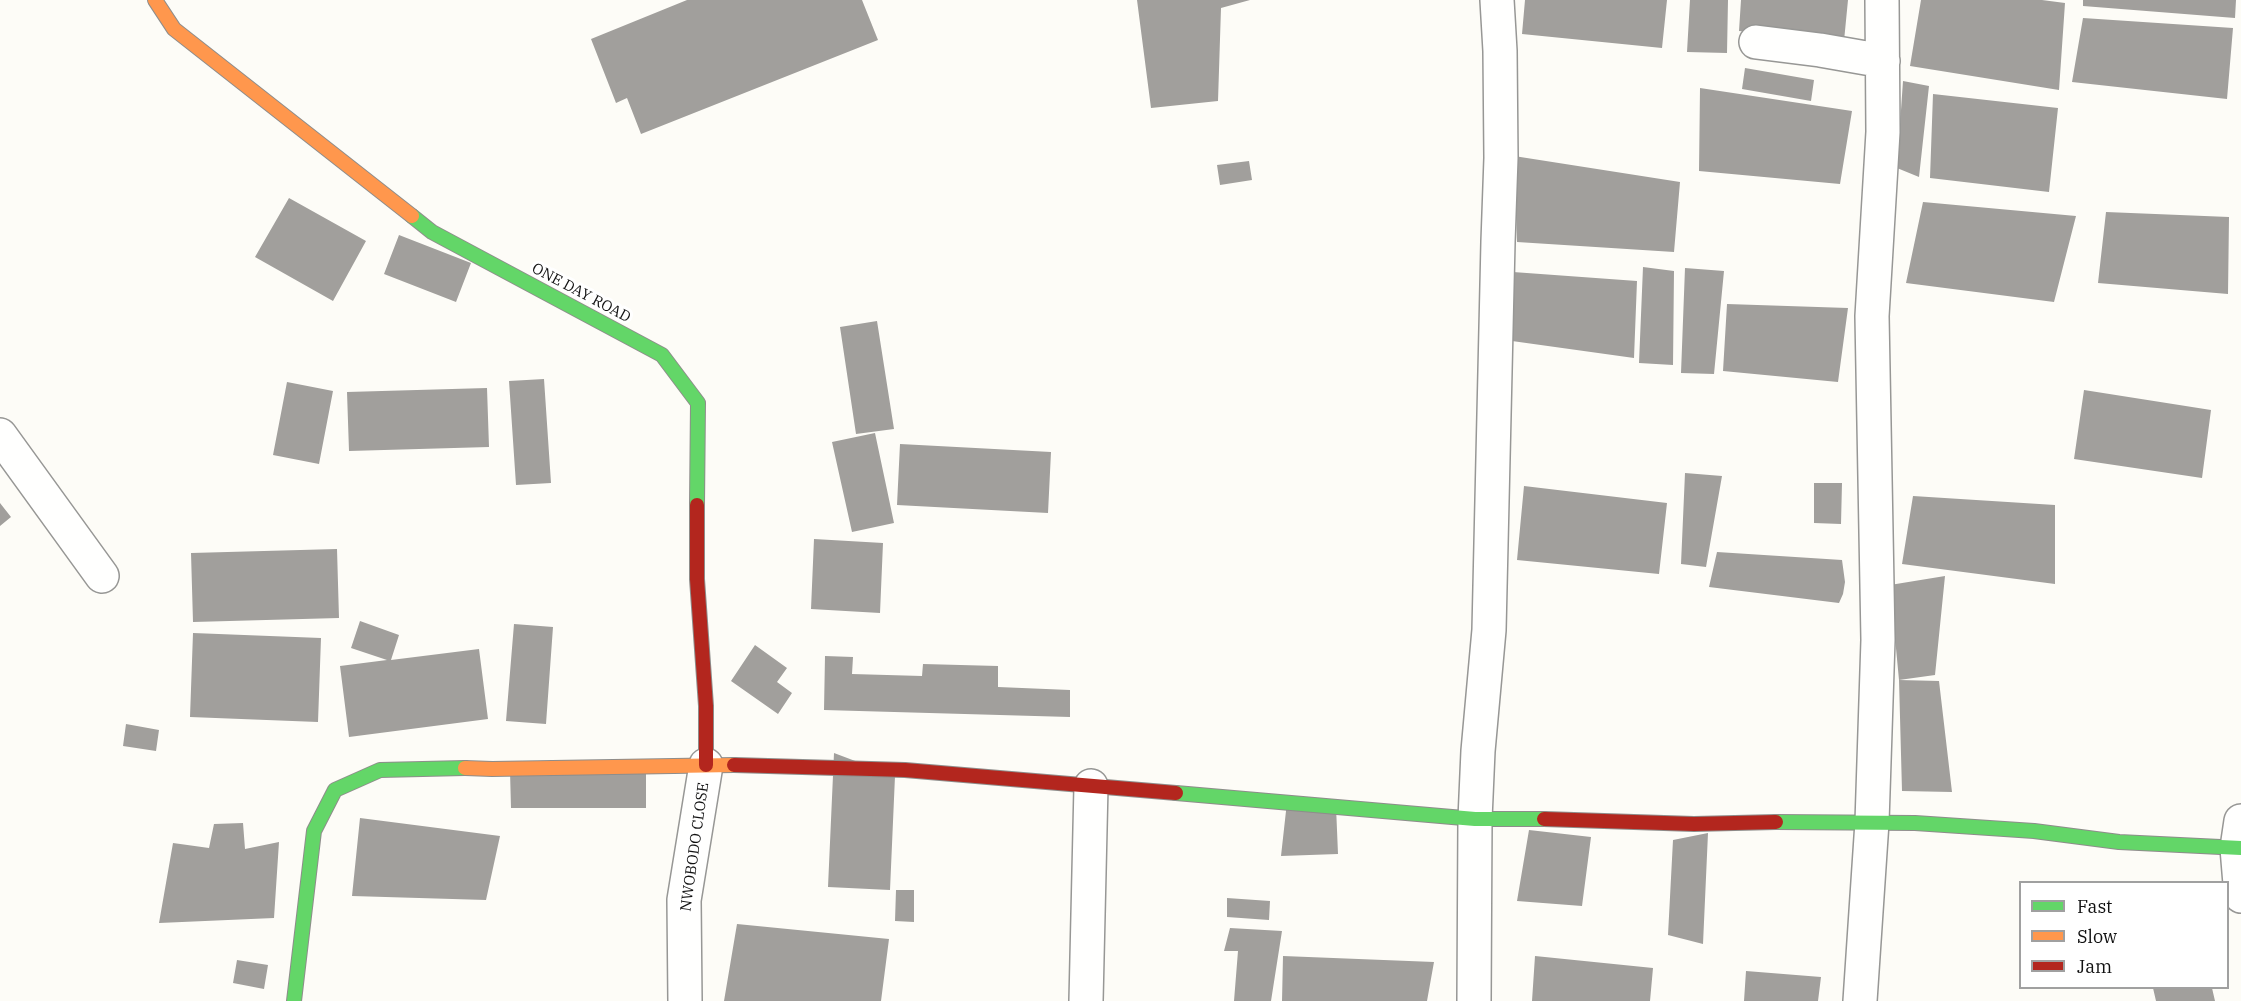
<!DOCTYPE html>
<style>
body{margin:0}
#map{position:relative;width:2241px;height:1001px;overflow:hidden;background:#fdfcf7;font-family:"IBM Plex Serif",serif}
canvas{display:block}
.legend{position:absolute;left:2019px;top:881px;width:210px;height:108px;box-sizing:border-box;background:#fff;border:2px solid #a0a0a0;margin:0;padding:8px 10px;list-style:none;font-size:18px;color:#111}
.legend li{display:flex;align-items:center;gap:12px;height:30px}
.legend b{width:30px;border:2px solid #a0a0a0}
</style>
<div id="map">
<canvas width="2241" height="1001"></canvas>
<ul class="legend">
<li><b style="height:8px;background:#63d668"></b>Fast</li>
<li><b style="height:8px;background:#ff974d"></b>Slow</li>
<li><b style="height:8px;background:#b3261e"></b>Jam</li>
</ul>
</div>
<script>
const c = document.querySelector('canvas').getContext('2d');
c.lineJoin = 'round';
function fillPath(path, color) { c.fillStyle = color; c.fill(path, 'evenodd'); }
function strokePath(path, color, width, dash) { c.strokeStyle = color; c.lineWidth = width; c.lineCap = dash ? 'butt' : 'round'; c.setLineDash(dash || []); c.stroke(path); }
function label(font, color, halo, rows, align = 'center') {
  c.font = font + ' "IBM Plex Serif",serif'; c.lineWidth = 6; c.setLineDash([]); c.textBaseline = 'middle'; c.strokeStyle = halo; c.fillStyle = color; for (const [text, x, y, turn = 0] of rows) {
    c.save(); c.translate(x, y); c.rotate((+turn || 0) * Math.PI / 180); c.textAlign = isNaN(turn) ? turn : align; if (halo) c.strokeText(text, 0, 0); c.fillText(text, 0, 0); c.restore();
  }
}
const building = new Path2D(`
 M 687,0 L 862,0 L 878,40 L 641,134 L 627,98 L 616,103 L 591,39 Z
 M 1137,0 L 1250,0 L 1221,8 L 1218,101 L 1151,108 Z
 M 1525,0 L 1667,0 L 1662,48 L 1522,34 Z
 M 1690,0 L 1728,0 L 1727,53 L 1687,52 Z
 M 1741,0 L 1848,0 L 1844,41 L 1739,31 Z
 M 1921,0 L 2042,0 L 2065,3 L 2059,90 L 1910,66 Z
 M 2083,0 L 2236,0 L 2235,18 L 2083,6 Z
 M 2083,18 L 2233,28 L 2227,99 L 2072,82 Z
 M 1745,68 L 1814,80 L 1811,101 L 1742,89 Z
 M 1903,81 L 1929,86 L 1919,177 L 1897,168 Z
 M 1700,88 L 1852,111 L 1840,184 L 1699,171 Z
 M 1933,94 L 2058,108 L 2049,192 L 1930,178 Z
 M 1514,156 L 1680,182 L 1674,252 L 1517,242 Z
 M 1249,161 L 1252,180 L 1220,185 L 1217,165 Z
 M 289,198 L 366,241 L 333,301 L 255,257 Z
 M 1923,202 L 2076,216 L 2054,302 L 1906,283 Z
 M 2106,212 L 2229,217 L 2228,294 L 2098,283 Z
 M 399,235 L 471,263 L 456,302 L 384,274 Z
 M 1643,267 L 1674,271 L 1673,365 L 1639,363 Z
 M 1685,268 L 1724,271 L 1714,374 L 1681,373 Z
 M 1513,272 L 1637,281 L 1634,358 L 1512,341 Z
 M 1727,304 L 1848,308 L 1838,382 L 1723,371 Z
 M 877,321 L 894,429 L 856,434 L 840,327 Z
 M 544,379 L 551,483 L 516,485 L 509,381 Z
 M 287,382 L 333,391 L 319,464 L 273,455 Z
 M 487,388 L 489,447 L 349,451 L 347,392 Z
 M 2084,390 L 2211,410 L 2202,478 L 2074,459 Z
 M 875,433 L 894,523 L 852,532 L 832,442 Z
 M 900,444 L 1051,452 L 1048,513 L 897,505 Z
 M 1685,473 L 1722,476 L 1706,567 L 1681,564 Z
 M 1814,483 L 1842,483 L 1841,524 L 1814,523 Z
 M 1524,486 L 1667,503 L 1659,574 L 1517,560 Z
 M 1913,496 L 2055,505 L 2055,584 L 1902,564 Z
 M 0,503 L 11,517 L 0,526 Z
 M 814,539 L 883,543 L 880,613 L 811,609 Z
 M 337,549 L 339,618 L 193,622 L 191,553 Z
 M 1717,552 L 1842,560 L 1845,582 L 1843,594 L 1839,603 L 1709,587 Z
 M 1945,576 L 1935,675 L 1899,680 L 1890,585 Z
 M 360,621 L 399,635 L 391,660 L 479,649 L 488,719 L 349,737 L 340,666 L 387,660 L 351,648 Z
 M 514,624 L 553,627 L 546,724 L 506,721 Z
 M 193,633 L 321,638 L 318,722 L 190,717 Z
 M 755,645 L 787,668 L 777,682 L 792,693 L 778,714 L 731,681 Z
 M 825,656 L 853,657 L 852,674 L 922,676 L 923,664 L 998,666 L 998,687 L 1070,690 L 1070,717 L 824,710 Z
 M 1899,680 L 1939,681 L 1952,792 L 1902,791 Z
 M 126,724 L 159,730 L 156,751 L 123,746 Z
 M 834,753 L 895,776 L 890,890 L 828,887 Z
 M 646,770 L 646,808 L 511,808 L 510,771 Z
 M 1287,802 L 1336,806 L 1338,854 L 1281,856 Z
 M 360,818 L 500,836 L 486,900 L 352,896 Z
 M 243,823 L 245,849 L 279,842 L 274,918 L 159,923 L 173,843 L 209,848 L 214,824 Z
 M 1529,830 L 1591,837 L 1582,906 L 1517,901 Z
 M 1708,833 L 1703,944 L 1668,935 L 1673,840 Z
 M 896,890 L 914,890 L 914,922 L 895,921 Z
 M 1227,898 L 1270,901 L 1269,920 L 1227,917 Z
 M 737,924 L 889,939 L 881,1001 L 724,1001 Z
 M 1230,928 L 1282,931 L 1271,1001 L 1234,1001 L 1238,951 L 1224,951 Z
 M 1283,956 L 1434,962 L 1427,1001 L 1282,1001 Z
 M 1535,956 L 1653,968 L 1650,1001 L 1532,1001 Z
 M 237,960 L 268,965 L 264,989 L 233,983 Z
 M 1746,971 L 1821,977 L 1818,1001 L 1744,1001 Z
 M 2153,988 L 2212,988 L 2215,1001 L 2156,1001 Z`);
const street = new Path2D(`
 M 1756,42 L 1820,50 L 1883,61
 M 0,435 L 102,576
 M 2241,821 L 2237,848 L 2241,896
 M 685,1001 L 684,900 L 706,765
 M 1086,1001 L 1091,786
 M 1474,1001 L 1475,819 L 1478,751 L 1489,630 L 1498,242 L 1501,158 L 1500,51 L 1497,0
 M 1860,1001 L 1872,822 L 1878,640 L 1872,316 L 1883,132 L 1882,0`);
const fast = new Path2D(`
 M 412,216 L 432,232 L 662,355 L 698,403 L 697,505
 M 1176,793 L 1475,819 L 1544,819
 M 1776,822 L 1915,823 L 2034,831 L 2119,842 L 2241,848
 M 294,1001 L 314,831 L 335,790 L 380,770 L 465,768`);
const slow = new Path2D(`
 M 155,0 L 174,29 L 412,216
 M 465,768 L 492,769 L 734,765`);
const jam = new Path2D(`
 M 697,505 L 697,579 L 706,706 L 706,765
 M 734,765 L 905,770 L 1176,793
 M 1544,819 L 1694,824 L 1776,822`);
const streetNames = [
 ["ONE DAY ROAD",581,293,28],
 ["NWOBODO CLOSE",695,847,-82]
];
fillPath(building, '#a19f9c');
strokePath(street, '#979795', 36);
strokePath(fast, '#8e8d8b', 16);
strokePath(slow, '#8e8d8b', 16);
strokePath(jam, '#8e8d8b', 16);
strokePath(street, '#fffffe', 33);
strokePath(fast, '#63d668', 14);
strokePath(slow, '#ff974d', 14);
strokePath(jam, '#b3261e', 14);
label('15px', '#111', '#fff', streetNames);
</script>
